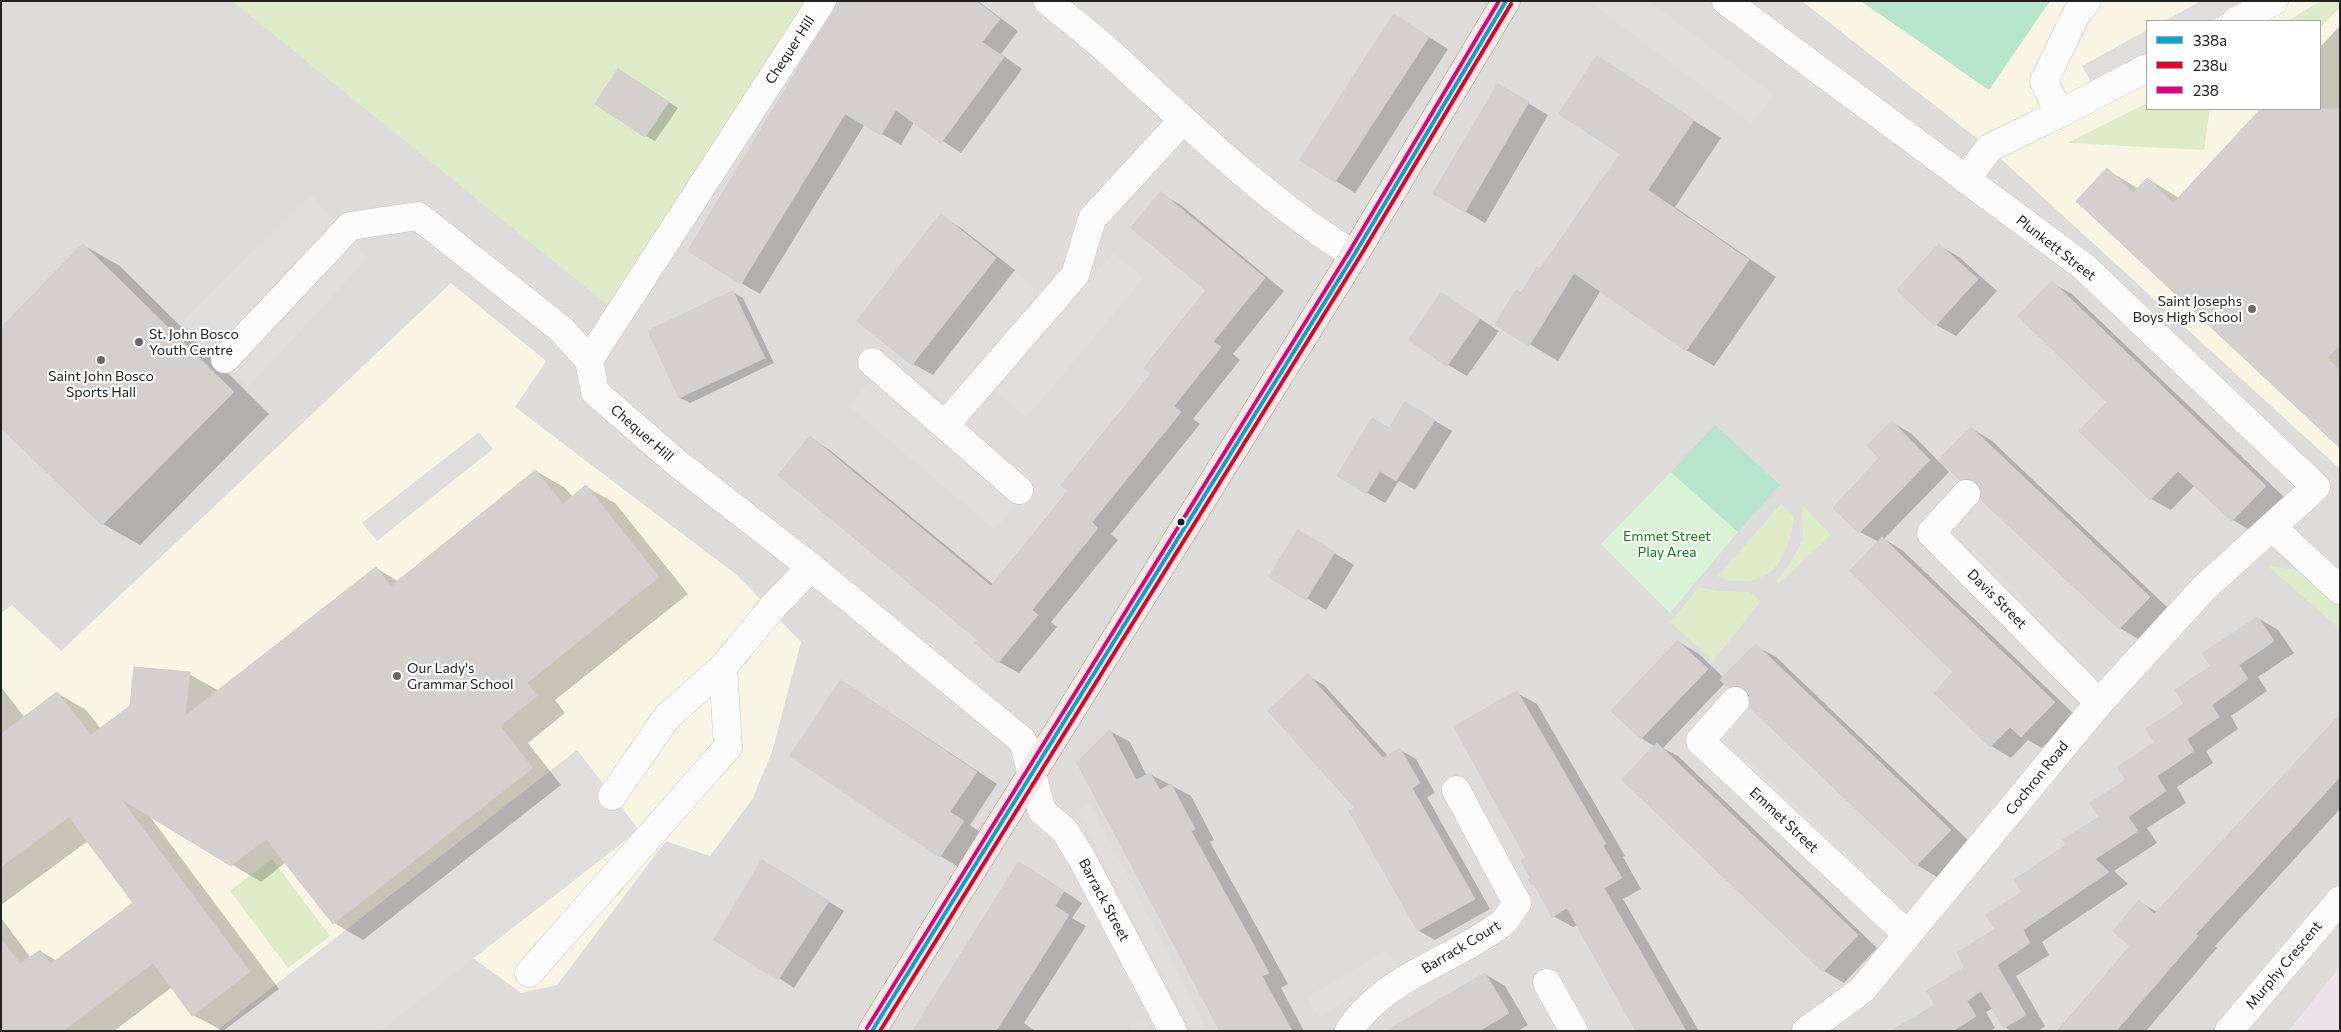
<!DOCTYPE html>
<style>
body{margin:0}
#map{position:relative;width:2341px;height:1032px;overflow:hidden;background:#efece9;font-family:Commissioner,sans-serif}
canvas{display:block}
.frame{position:absolute;inset:0;border:2px solid #212121;pointer-events:none}
.legend{position:absolute;left:2146px;top:20px;width:175px;height:90px;box-sizing:border-box;background:#fff;border:1px solid #a6a6a6;margin:0;padding:6px 9px;list-style:none;font-size:15px;color:#212121}
.legend li{display:flex;align-items:center;gap:10px;height:25px}
.legend b{width:25px;border:1px solid #a6a6a6}
</style>
<div id="map">
<canvas width="2341" height="1032"></canvas>
<div class="frame"></div>
<ul class="legend">
<li><b style="height:6px;background:#00a9ce"></b>338a</li>
<li><b style="height:6px;background:#e4002b"></b>238u</li>
<li><b style="height:6px;background:#e5007d"></b>238</li>
</ul>
</div>
<script>
const c = document.querySelector('canvas').getContext('2d');
c.lineJoin = 'round';
function fillPath(path, color) { c.fillStyle = color; c.fill(path, 'evenodd'); }
function strokePath(path, color, width, dash) { c.strokeStyle = color; c.lineWidth = width; c.lineCap = dash ? 'butt' : 'round'; c.setLineDash(dash || []); c.stroke(path); }
function label(font, color, halo, rows, align = 'center') {
  c.font = font + ' Commissioner,sans-serif'; c.lineWidth = 4.5; c.setLineDash([]); c.textBaseline = 'middle'; c.strokeStyle = halo; c.fillStyle = color; for (const [text, x, y, turn = 0] of rows) {
    c.save(); c.translate(x, y); c.rotate((+turn || 0) * Math.PI / 180); c.textAlign = isNaN(turn) ? turn : align; if (halo) c.strokeText(text, 0, 0); c.fillText(text, 0, 0); c.restore();
  }
}
const residential = new Path2D(`
 M 1,1 L 2340,1 L 2340,967 L 2289,1031 L 1,1031 ZM 2147,21 L 2320,21 L 2320,109 L 2147,109 Z`);
const industrial = new Path2D(`
 M 2340,967 L 2340,1031 L 2289,1031 Z`);
const education = new Path2D(`
 M 1802,1 L 2340,1 L 2340,469 L 1989,148 ZM 2147,21 L 2320,21 L 2320,109 L 2147,109 Z
 M 451,283 L 546,361 L 515,407 L 738,576 L 801,642 L 772,752 L 753,798 L 710,856 L 666,841 L 557,985 L 521,993 L 473,958 L 379,1031 L 1,1031 L 1,613 L 12,605 L 61,651 Z`);
const grass = new Path2D(`
 M 232,1 L 807,1 L 609,306 Z
 M 2321,1 L 2340,1 L 2340,7 L 2320,28 L 2320,21 L 2287,21 Z
 M 2147,103 L 2147,109 L 2210,109 L 2204,150 L 2067,143 Z
 M 1781,504 L 1794,517 C 1789,549 1779,582 1740,581 C 1731,581 1725,581 1718,576 Z
 M 1802,505 L 1831,535 L 1778,584 L 1776,581 L 1787,568 L 1803,540 Z
 M 2268,566 L 2302,571 L 2340,602 L 2340,629 Z
 M 1699,587 L 1717,591 L 1750,592 L 1761,601 L 1713,661 L 1670,622 Z
 M 272,859 L 330,936 L 288,968 L 230,891 Z`);
const park = new Path2D(`
 M 1671,472 L 1738,532 L 1670,613 L 1601,544 Z`);
const pitch = new Path2D(`
 M 1861,1 L 2050,1 L 1989,90 Z
 M 1715,425 L 1780,485 L 1738,532 L 1671,472 Z`);
const parking = new Path2D(`
 M 1588,1 L 1649,1 L 1774,95 L 1752,124 Z
 M 2201,1 L 2248,1 L 2212,21 L 2164,21 Z
 M 2147,30 L 2147,56 L 2093,86 L 2082,66 Z
 M 311,194 L 368,258 L 248,388 L 184,319 Z
 M 1113,253 L 1144,278 L 1027,418 L 996,392 Z
 M 1009,268 L 1039,291 L 948,404 L 918,380 Z
 M 872,378 L 1019,502 L 995,530 L 848,406 Z
 M 479,432 L 493,449 L 377,541 L 362,523 Z
 M 1973,549 L 2064,639 L 2054,642 L 1969,559 Z
 M 577,750 L 639,830 L 380,1031 L 216,1031 Z
 M 1743,754 L 1870,876 L 1858,879 L 1742,765 Z
 M 1090,803 L 1208,1031 L 1191,1031 L 1077,810 Z
 M 1387,950 L 1398,969 L 1319,1017 L 1307,997 Z
 M 1145,1018 L 1151,1031 L 1132,1031 L 1129,1026 Z`);
const shadow = new Path2D(`
 M 848,1 L 978,1 L 1018,31 L 1001,54 L 1022,69 L 961,153 L 914,122 L 901,145 L 865,124 L 760,294 L 741,283 Z
 M 1395,16 L 1448,49 L 1355,193 L 1302,160 Z
 M 2340,26 L 2340,445 L 2107,170 L 2139,189 L 2148,179 L 2179,198 L 2262,109 L 2320,109 L 2320,47 Z
 M 1598,58 L 1721,138 L 1675,207 L 1776,277 L 1714,366 L 1686,350 L 1601,290 L 1558,361 L 1496,324 L 1541,271 L 1621,154 Z
 M 628,76 L 678,108 L 655,141 L 646,136 Z
 M 1498,85 L 1548,115 L 1485,223 L 1435,194 Z
 M 1161,194 L 1181,205 L 1284,291 L 1233,354 L 1240,360 L 1193,419 L 1200,424 L 1111,534 L 1118,540 L 1051,622 L 1057,627 L 1019,673 L 999,662 L 810,438 L 830,450 L 994,585 L 1070,490 L 1153,374 L 1208,290 Z
 M 941,216 L 961,228 L 1015,270 L 933,375 L 913,364 L 859,321 Z
 M 83,245 L 120,266 L 269,414 L 140,545 L 103,524 L 1,426 Z
 M 1939,245 L 1959,257 L 1997,291 L 1956,336 L 1936,325 Z
 M 2052,283 L 2072,294 L 2285,498 L 2253,532 L 2233,520 L 2195,485 L 2171,510 L 2151,499 L 2109,401 Z
 M 733,292 L 743,298 L 774,363 L 690,403 L 680,398 L 649,332 Z
 M 1441,294 L 1499,331 L 1467,376 L 1448,365 Z
 M 1424,414 L 1452,431 L 1415,490 L 1399,481 L 1385,503 L 1338,476 L 1390,430 Z
 M 1892,422 L 1912,434 L 1949,472 L 1884,539 L 1902,550 L 2074,714 L 2042,748 L 2028,740 L 2011,758 L 1991,746 L 1935,693 L 1955,672 L 1879,542 L 1860,532 Z
 M 1971,428 L 1991,440 L 2169,609 L 2140,640 L 2120,628 L 1982,498 L 1982,491 L 1961,479 Z
 M 536,471 L 565,488 L 573,497 L 586,487 L 615,503 L 688,594 L 555,700 L 565,713 L 528,743 L 561,785 L 363,940 L 334,923 L 286,862 L 261,882 L 148,814 L 279,989 L 223,1031 L 193,1015 L 172,987 L 114,1031 L 1,1031 L 1,918 L 31,958 L 40,951 L 57,961 L 135,903 L 88,841 L 1,905 L 1,687 L 25,718 L 57,693 L 86,710 L 101,729 L 189,674 L 219,691 L 376,568 L 399,582 Z
 M 1318,543 L 1354,565 L 1326,610 L 1306,598 Z
 M 2258,618 L 2278,630 L 2294,653 L 2258,677 L 2267,691 L 2231,716 L 2238,729 L 2206,751 L 2213,763 L 2177,787 L 2186,803 L 2147,828 L 2157,843 L 2114,871 L 2128,884 L 2042,942 L 2049,955 L 2016,976 L 2045,1026 L 2038,1031 L 2011,1031 L 2005,1027 L 1993,1008 L 1986,1012 L 1995,1028 L 1990,1031 L 1902,1031 L 1937,1005 L 2024,892 L 2068,845 L 2100,817 L 2213,666 Z
 M 1679,642 L 1699,654 L 1724,678 L 1756,646 L 1776,657 L 1970,842 L 1937,877 L 1917,865 L 1750,706 L 1751,698 L 1725,683 L 1663,748 L 1678,756 L 1877,948 L 1844,983 L 1824,971 L 1624,780 L 1656,747 L 1641,738 Z
 M 1308,676 L 1324,685 L 1388,756 L 1400,750 L 1416,759 L 1435,793 L 1427,797 L 1490,909 L 1435,940 L 1419,931 L 1351,812 L 1357,808 Z
 M 842,681 L 997,784 L 970,825 L 983,834 L 960,868 L 940,856 Z
 M 1517,693 L 1537,704 L 1625,856 L 1623,857 L 1641,889 L 1623,899 L 1699,1031 L 1638,1031 L 1578,925 L 1573,927 L 1553,916 L 1537,887 L 1530,880 L 1532,878 L 1528,858 Z
 M 2340,717 L 2340,809 L 2215,946 L 2217,948 L 2146,1031 L 2057,1031 L 2132,946 L 2140,902 L 2157,912 Z
 M 1110,731 L 1130,742 L 1147,776 L 1150,774 L 1191,796 L 1214,840 L 1210,842 L 1288,984 L 1281,988 L 1304,1031 L 1222,1031 Z
 M 778,870 L 844,911 L 794,988 L 779,978 Z
 M 1038,874 L 1082,903 L 1072,918 L 1086,926 L 1024,1023 L 1035,1031 L 915,1031 Z
 M 1485,974 L 1505,986 L 1528,1025 L 1518,1031 L 1390,1031 Z`);
const building = new Path2D(`
 M 839,1 L 976,1 L 1000,19 L 982,42 L 1004,57 L 941,143 L 896,110 L 881,135 L 845,114 L 741,284 L 688,251 Z
 M 1394,14 L 1429,37 L 1335,182 L 1300,160 Z
 M 1597,56 L 1694,120 L 1648,190 L 1749,260 L 1686,351 L 1574,273 L 1529,346 L 1495,325 L 1516,290 L 1521,293 L 1537,267 L 1540,269 L 1620,154 L 1559,114 Z
 M 618,69 L 669,102 L 645,137 L 595,104 Z
 M 1498,84 L 1529,102 L 1465,212 L 1433,194 Z
 M 2261,109 L 2340,109 L 2340,345 L 2327,358 L 2340,370 L 2340,448 L 2076,201 L 2107,168 L 2133,193 L 2147,178 L 2173,203 Z
 M 1161,192 L 1265,278 L 1213,342 L 1221,347 L 1174,406 L 1181,412 L 1092,522 L 1098,528 L 1032,610 L 1038,615 L 998,663 L 975,643 L 978,640 L 778,475 L 810,436 L 991,586 L 1068,491 L 1061,485 L 1151,374 L 1144,368 L 1206,290 L 1131,228 Z
 M 941,214 L 996,258 L 912,365 L 857,321 Z
 M 83,244 L 234,392 L 102,525 L 1,428 L 1,328 Z
 M 1939,244 L 1978,279 L 1935,326 L 1897,290 Z
 M 2052,281 L 2266,486 L 2232,521 L 2178,471 L 2150,500 L 2079,431 L 2107,402 L 2018,316 Z
 M 733,291 L 765,358 L 679,398 L 648,331 Z
 M 1441,293 L 1480,319 L 1447,366 L 1409,340 Z
 M 1405,402 L 1435,420 L 1396,481 L 1380,471 L 1366,494 L 1337,476 L 1372,418 L 1389,428 Z
 M 1892,421 L 1930,460 L 1859,533 L 1833,508 L 1879,458 L 1867,446 Z
 M 1971,427 L 2150,597 L 2119,629 L 1980,499 L 1981,490 L 1977,483 L 1969,479 L 1960,480 L 1939,460 Z
 M 536,470 L 563,504 L 586,485 L 659,577 L 527,683 L 537,696 L 500,726 L 533,768 L 333,924 L 266,839 L 231,866 L 121,799 L 250,972 L 192,1016 L 153,963 L 63,1031 L 1,1031 L 1,939 L 20,964 L 40,950 L 51,964 L 133,903 L 69,817 L 1,867 L 1,734 L 57,692 L 91,735 L 130,706 L 134,667 L 190,672 L 185,716 L 376,567 L 391,586 Z
 M 1298,530 L 1335,552 L 1306,600 L 1269,577 Z
 M 1882,537 L 2055,702 L 2021,737 L 2010,727 L 1990,747 L 1934,693 L 1953,672 L 1850,571 Z
 M 2258,617 L 2274,641 L 2239,665 L 2248,679 L 2212,705 L 2219,717 L 2187,739 L 2194,751 L 2157,776 L 2166,791 L 2128,817 L 2138,831 L 2095,859 L 2109,872 L 2023,930 L 2030,943 L 1997,965 L 2026,1015 L 2004,1028 L 1981,991 L 1967,1001 L 1976,1016 L 1953,1031 L 1891,1031 L 1935,1005 L 1927,991 L 1965,967 L 1957,953 L 1995,929 L 1986,915 L 2022,892 L 2014,880 L 2066,845 L 2063,840 L 2099,817 L 2090,803 L 2126,780 L 2117,767 L 2155,742 L 2146,729 L 2184,704 L 2175,690 L 2211,666 L 2202,654 Z
 M 1678,641 L 1708,669 L 1641,739 L 1611,711 Z
 M 1756,644 L 1951,830 L 1916,866 L 1749,707 L 1750,696 L 1746,690 L 1738,686 L 1728,687 L 1720,680 Z
 M 1308,674 L 1383,758 L 1400,748 L 1420,783 L 1412,788 L 1475,899 L 1418,931 L 1349,811 L 1355,808 L 1268,711 Z
 M 841,680 L 977,772 L 950,812 L 964,821 L 940,857 L 790,756 Z
 M 1517,691 L 1606,844 L 1603,846 L 1622,878 L 1604,888 L 1686,1031 L 1636,1031 L 1567,908 L 1552,917 L 1534,884 L 1532,885 L 1528,880 L 1530,877 L 1521,861 L 1526,858 L 1454,727 Z
 M 2340,715 L 2340,777 L 2196,934 L 2198,936 L 2116,1031 L 2058,1031 L 2130,946 L 2113,931 L 2139,900 L 2154,914 Z
 M 1110,730 L 1136,780 L 1150,773 L 1160,790 L 1171,784 L 1195,829 L 1191,831 L 1269,973 L 1262,976 L 1292,1031 L 1220,1031 L 1077,763 Z
 M 1657,743 L 1858,935 L 1823,972 L 1622,780 Z
 M 762,860 L 829,901 L 778,980 L 714,940 Z
 M 1019,862 L 1064,891 L 1055,906 L 1069,915 L 996,1031 L 913,1031 Z
 M 1485,973 L 1509,1013 L 1479,1031 L 1387,1031 Z`);
const minor = new Path2D(`
 M 822,1 L 589,360 L 595,392 L 677,463 L 811,567 L 1023,741 L 1042,811 L 1065,831 L 1081,857 L 1173,1031
 M 1048,1 C 1068,18 1089,34 1109,52 C 1188,123 1262,198 1354,255
 M 1726,1 L 2083,266 L 2316,487 L 2204,588 L 2099,703 L 1862,990 L 1806,1031
 M 2236,21 L 2274,1
 M 2059,114 L 2044,81 L 2077,13 L 2087,1
 M 1966,180 L 1989,148 L 2059,114 L 2147,68
 M 225,359 L 350,226 L 418,216 L 561,329 L 589,360
 M 872,362 L 1019,490
 M 945,425 L 1075,275 L 1092,219 L 1182,121
 M 1966,494 L 1931,533 L 2099,703
 M 2272,527 L 2340,590
 M 1735,701 L 1700,741 L 1908,935
 M 612,796 L 667,717 L 723,667 L 771,609 L 811,567
 M 529,973 L 728,747 L 723,667
 M 1547,983 L 1574,1031
 M 1349,1031 C 1383,977 1453,961 1501,924 C 1508,919 1512,909 1517,903 L 1456,790
 M 2229,1031 L 2340,900`);
const major = new Path2D(`
 M 872,1031 L 1354,255 L 1506,1`);
const bus1 = new Path2D(`
 M 872,1031 L 1354,255 L 1506,1`);
const bus2 = new Path2D(`
 M 880,1031 L 1359,258 L 1511,4`);
const bus3 = new Path2D(`
 M 867,1028 L 1349,252 L 1499,1`);
const markers = [
 [2252,309,5,"#696867"],
 [139,342,5,"#696867"],
 [101,360,5,"#696867"],
 [1181,522,4.5,"#212121"],
 [397,676,5,"#696867"]
];
const streetNames = [
 ["Chequer Hill",790,50,-57],
 ["Plunkett Street",2056,248,38],
 ["Chequer Hill",642,433,41],
 ["Davis Street",1997,599,45],
 ["Cochron Road",2037,778,-51],
 ["Emmet Street",1784,820,43],
 ["Barrack Street",1104,900,62],
 ["Barrack Court",1461,947,-31],
 ["Murphy Crescent",2284,965,-50]
];
const poiNames = [
 ["Saint Josephs",2242,301,"right"],
 ["Boys High School",2242,317,"right"],
 ["St. John Bosco",149,334],
 ["Youth Centre",149,350],
 ["Saint John Bosco",101,376,"center"],
 ["Sports Hall",101,392,"center"],
 ["Our Lady's",407,668],
 ["Grammar School",407,684]
];
const parkNames = [
 ["Emmet Street",1667,536],
 ["Play Area",1667,552]
];
fillPath(residential, '#dedcdb');
fillPath(industrial, '#ece2e8');
fillPath(education, '#f8f5e5');
fillPath(grass, '#deebc9');
fillPath(park, '#d8f3d6');
fillPath(pitch, '#b6e5cc');
fillPath(parking, '#dfdedd');
fillPath(shadow, '#0003');
fillPath(building, '#d4d0ce');
strokePath(building, '#d2cecb', 1);
strokePath(minor, '#c6c5c4', 29);
strokePath(major, '#a69885', 29);
strokePath(minor, '#fdfcfc', 28);
strokePath(major, '#f2ebe6', 28);
strokePath(bus1, '#00a9ce', 4);
strokePath(bus2, '#e4002b', 4);
strokePath(bus3, '#e5007d', 4);
for (const [x, y, r, color] of markers) { const dot = new Path2D(); dot.arc(x, y, r, 0, 2 * Math.PI); c.fillStyle = color; c.fill(dot); strokePath(dot, '#fff', 2); }
label('14px', '#212121', '#fff', streetNames);
label('14px', '#212121', '#fff', poiNames, 'left');
label('14px', '#0d800d', '#fff', parkNames);
</script>
